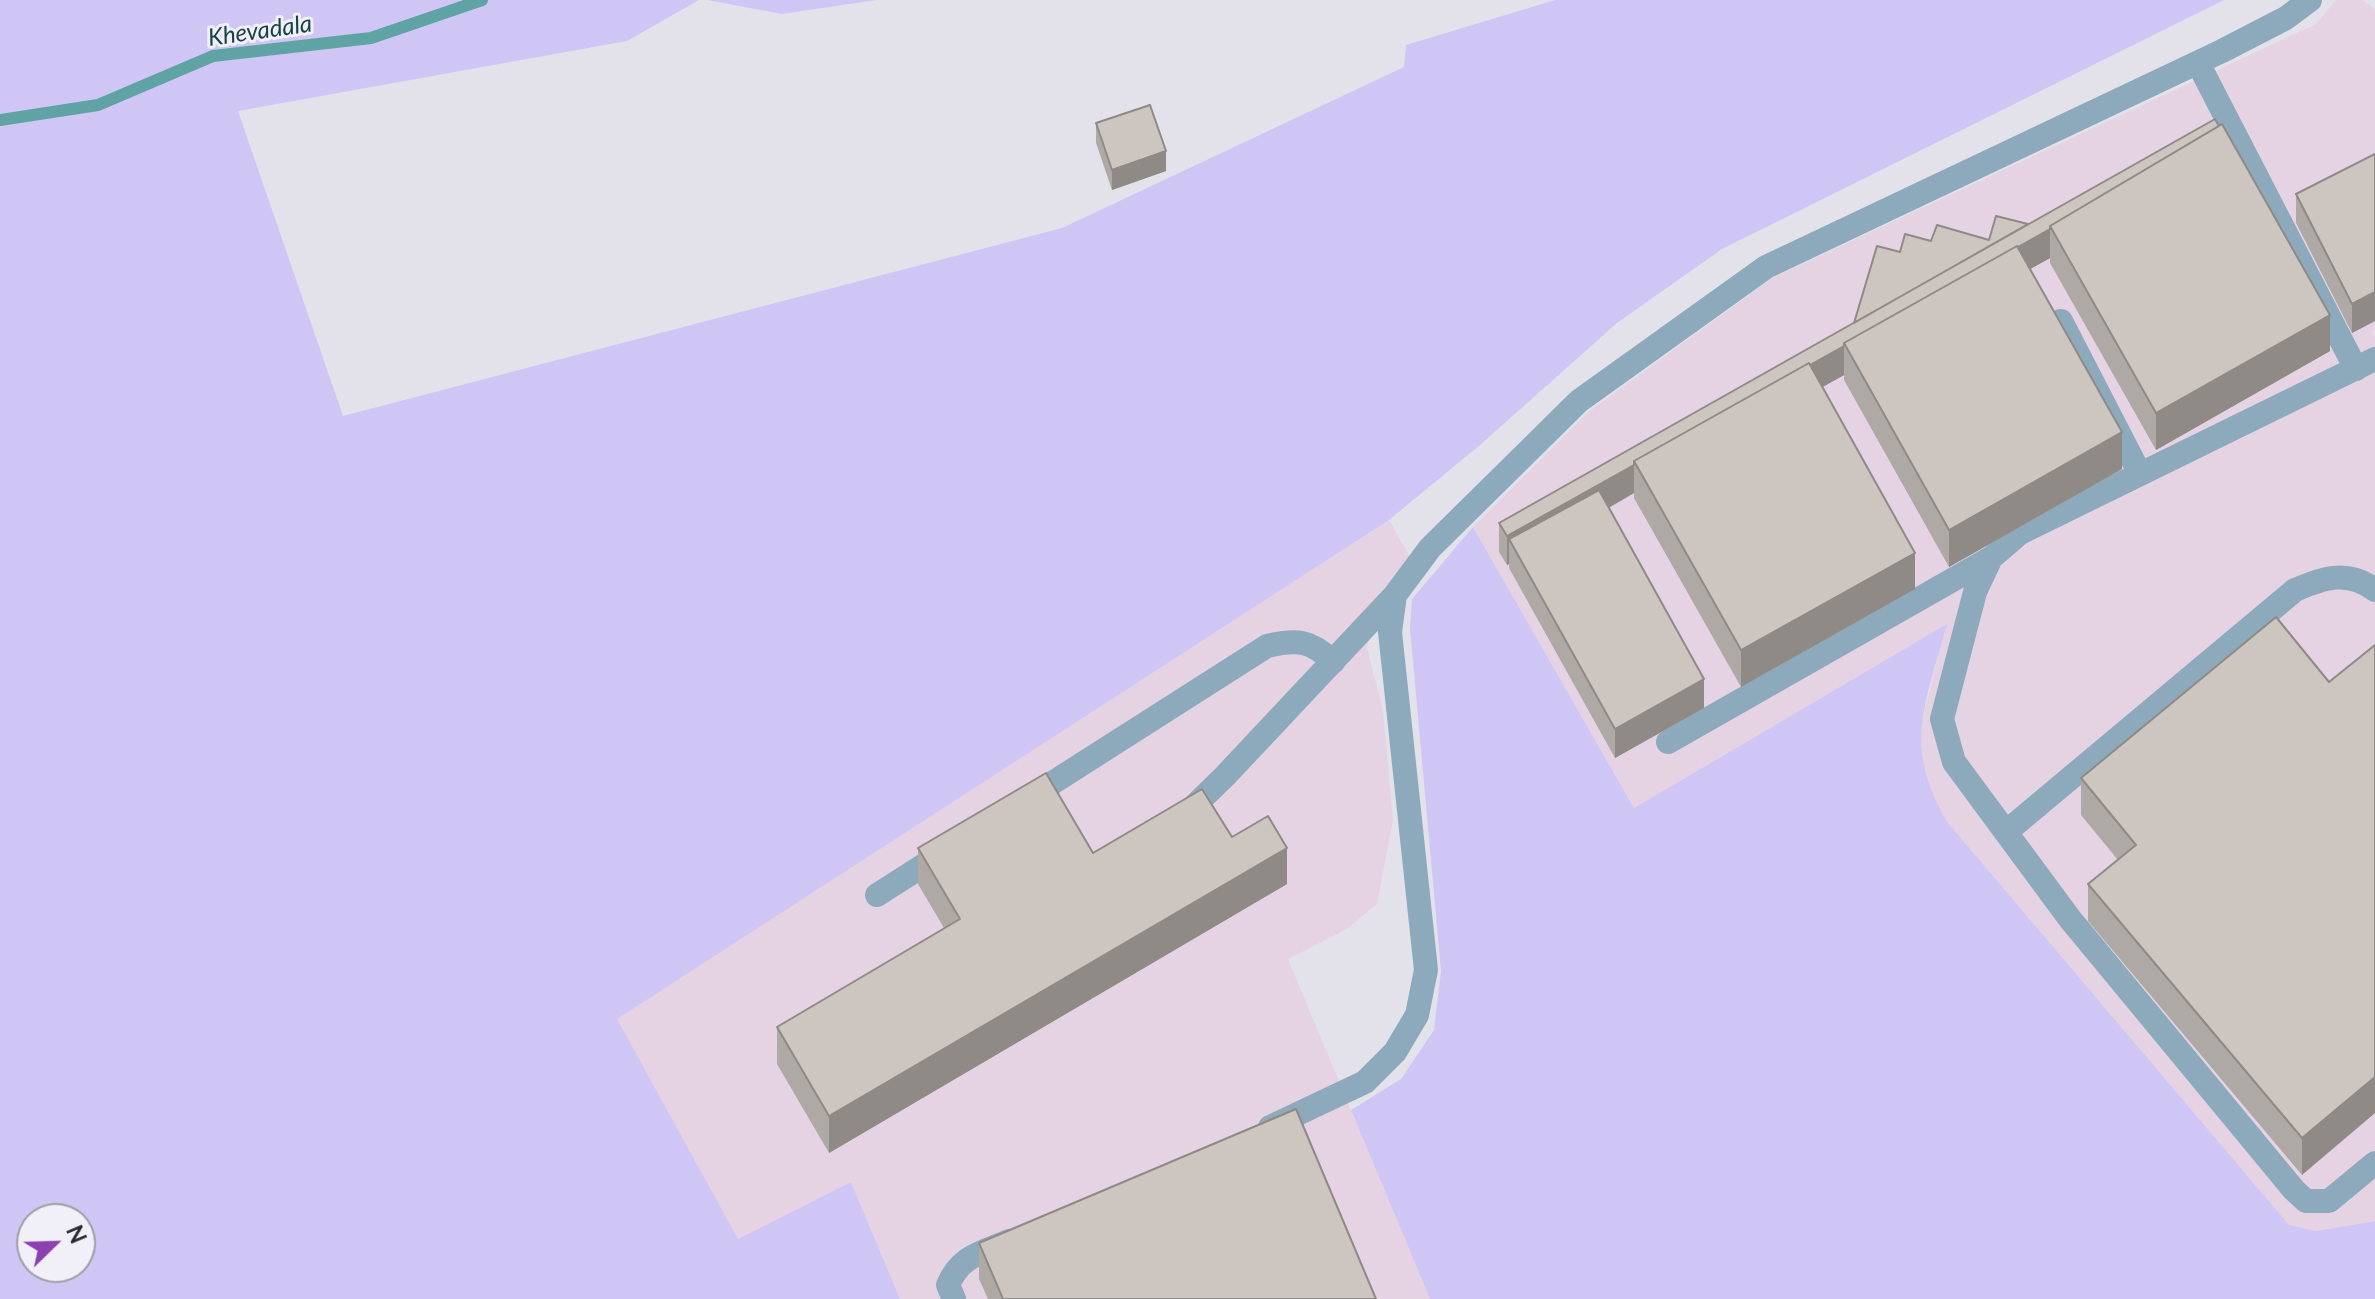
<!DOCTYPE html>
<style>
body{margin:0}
#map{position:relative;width:2375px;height:1299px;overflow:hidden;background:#e3e2ea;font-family:Lato,sans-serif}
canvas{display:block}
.north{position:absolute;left:16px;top:1203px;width:80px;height:80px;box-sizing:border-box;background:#f1eff7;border:2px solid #a09fa5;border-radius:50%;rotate:67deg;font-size:22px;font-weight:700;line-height:32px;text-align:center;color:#272629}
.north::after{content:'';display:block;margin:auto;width:28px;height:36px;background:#8b41b2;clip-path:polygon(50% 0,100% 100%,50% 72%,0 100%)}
</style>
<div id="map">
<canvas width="2375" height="1299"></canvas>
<div class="north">N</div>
</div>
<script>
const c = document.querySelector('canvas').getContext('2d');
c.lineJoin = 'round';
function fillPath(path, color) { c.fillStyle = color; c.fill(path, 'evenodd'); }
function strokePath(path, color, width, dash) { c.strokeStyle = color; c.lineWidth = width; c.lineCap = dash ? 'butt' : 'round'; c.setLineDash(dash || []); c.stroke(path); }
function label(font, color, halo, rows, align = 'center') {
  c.font = font + ' Lato,sans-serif'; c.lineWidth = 6; c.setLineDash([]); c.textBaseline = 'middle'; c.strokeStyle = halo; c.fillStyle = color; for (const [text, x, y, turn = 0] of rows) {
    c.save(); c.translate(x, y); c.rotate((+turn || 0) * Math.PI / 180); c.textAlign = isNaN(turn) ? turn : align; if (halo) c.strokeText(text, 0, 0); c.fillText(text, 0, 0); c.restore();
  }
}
const industrial = new Path2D(`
 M 2336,0 L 2362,0 L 2375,9 L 2375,330 L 2372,332 L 2375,337 L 2375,1221 L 2316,1231 L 2289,1226 L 1949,824 L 1934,800 L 1923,767 L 1920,729 L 1946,625 L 1634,808 L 1473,527 L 1587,413 L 1772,278 L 2316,24 Z
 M 1389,520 L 1411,559 L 1378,595 L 1367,648 L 1383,710 L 1393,820 L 1377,904 L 1347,929 L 1288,959 L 1430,1299 L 900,1299 L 851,1182 L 738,1240 L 616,1019 Z`);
const green = new Path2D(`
 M 0,0 L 699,0 L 627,41 L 238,111 L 343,416 L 1062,228 L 1404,67 L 1406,45 L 1555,0 L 2224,0 L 1722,249 L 1617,323 L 1480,445 L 1389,520 L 617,1019 L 738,1239 L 851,1182 L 900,1299 L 0,1299 ZM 32,1219 L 80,1219 L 80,1267 L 32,1267 Z
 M 707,0 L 876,0 L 782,14 Z
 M 1473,527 L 1634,808 L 1947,624 C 1926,704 1901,747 1949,824 L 2289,1225 L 2316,1231 L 2375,1221 L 2375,1299 L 1430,1299 L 1351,1110 L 1401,1079 L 1434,1030 L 1441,971 L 1410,628 L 1412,599 Z`);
const stream = new Path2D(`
 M 0,120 L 98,105 L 213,56 L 371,38 L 482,0`);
const minor = new Path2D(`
 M 2198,63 L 2356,369
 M 2061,321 L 2140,474
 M 2375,359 L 2020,533 L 1991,558 L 1975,592 L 1942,719 L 1954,762 L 2070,919 L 2294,1190 L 2306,1201 L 2329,1201 L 2375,1163
 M 1668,742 L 1991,558
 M 1024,801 L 1267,646 C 1297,639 1311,640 1333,662
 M 1184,816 L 1225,776 L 1395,595
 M 2006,832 L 2295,590 C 2323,578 2348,569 2375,590
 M 877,895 L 946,851
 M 1270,1127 L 1365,1082 L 1395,1052 L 1417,1015 L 1426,970 L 1390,632 L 1395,595 L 1430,548 L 1579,401 L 1766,267 L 2222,51 L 2286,18 L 2310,0
 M 954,1299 L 948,1285 C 960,1256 981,1253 1009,1241`);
const wall = new Path2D(`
 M 2215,119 L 2330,351 L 2156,450 L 2050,263 L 2050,258 L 2030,269 L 2122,469 L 1949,567 L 1844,380 L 1844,375 L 1822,387 L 1915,589 L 1741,687 L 1634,498 L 1634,493 L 1609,508 L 1704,708 L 1615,758 L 1509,568 L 1509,564 L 1507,565 L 1499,552 L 1499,523 L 1854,323 L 1900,252 L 1931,241 L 1989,240 L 2028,224 Z
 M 1096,123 L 1166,171 L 1112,190 L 1096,143 Z
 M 2375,154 L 2375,321 L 2352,333 L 2296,223 L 2296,194 Z
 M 2329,682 L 2302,1175 L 2088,921 L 2088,884 L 2118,860 L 2081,815 L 2081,778 Z
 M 1232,837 L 1287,884 L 829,1153 L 777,1064 L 777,1027 L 944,928 L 918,884 L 918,848 L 1093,853 Z
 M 979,1243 L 1376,1299 L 988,1299 L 979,1279 Z`);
const shadedWall = new Path2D(`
 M 1166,151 L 1166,171 L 1112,190 L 1112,170 Z
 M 2036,226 L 2050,229 L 2050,258 L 1857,367 Z
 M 2375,292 L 2375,321 L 2352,333 L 2352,304 Z
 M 2330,315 L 2330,351 L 2156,450 L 2156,413 Z
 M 1844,346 L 1844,375 L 1647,486 L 1635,464 Z
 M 2122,432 L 2122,469 L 1949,567 L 1949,530 Z
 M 1634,465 L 1634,493 L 1520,558 L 1509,539 L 1509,564 L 1507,565 L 1507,536 Z
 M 1915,553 L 1915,589 L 1741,687 L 1741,650 Z
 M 1704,679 L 1704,708 L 1615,758 L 1615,729 Z
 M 1287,848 L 1287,884 L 829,1153 L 829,1116 Z
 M 2375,1077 L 2375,1113 L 2302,1175 L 2302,1138 Z`);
const building = new Path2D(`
 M 1150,105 L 1166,151 L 1112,170 L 1096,123 Z
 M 2215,119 L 2219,126 L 2050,226 L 2050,229 L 2018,247 L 2017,246 L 1844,343 L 1844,346 L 1810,365 L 1809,363 L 1634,461 L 1634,465 L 1507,536 L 1499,523 Z
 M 2222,124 L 2330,315 L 2156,413 L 2050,226 Z
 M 2375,154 L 2375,292 L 2352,304 L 2296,194 Z
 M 1996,216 L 2028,224 L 1854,323 L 1877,246 L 1900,252 L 1905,234 L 1931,241 L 1937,225 L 1989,240 Z
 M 2017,246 L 2122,432 L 1949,530 L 1844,343 Z
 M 1809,363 L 1915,553 L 1741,650 L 1634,461 Z
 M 1599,490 L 1704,679 L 1615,729 L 1509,539 Z
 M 2276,617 L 2329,682 L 2375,645 L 2375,1077 L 2302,1138 L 2088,884 L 2136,845 L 2081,778 Z
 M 1046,773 L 1093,853 L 1202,789 L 1232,837 L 1268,816 L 1287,848 L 829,1116 L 777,1027 L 960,919 L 918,848 Z
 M 1296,1109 L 1376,1299 L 1003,1299 L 979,1243 Z`);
const waterNames = [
 ["Khevadala",260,31,-8]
];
fillPath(industrial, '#e5d3e3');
fillPath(green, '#cfc6f5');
strokePath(stream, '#5fa3a5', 12);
strokePath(minor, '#8caabb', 24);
fillPath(wall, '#afa9a5');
fillPath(shadedWall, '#8f8a86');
fillPath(building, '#ccc5c0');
strokePath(building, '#8f8a86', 2);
label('italic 24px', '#164444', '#f1eff7', waterNames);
</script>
